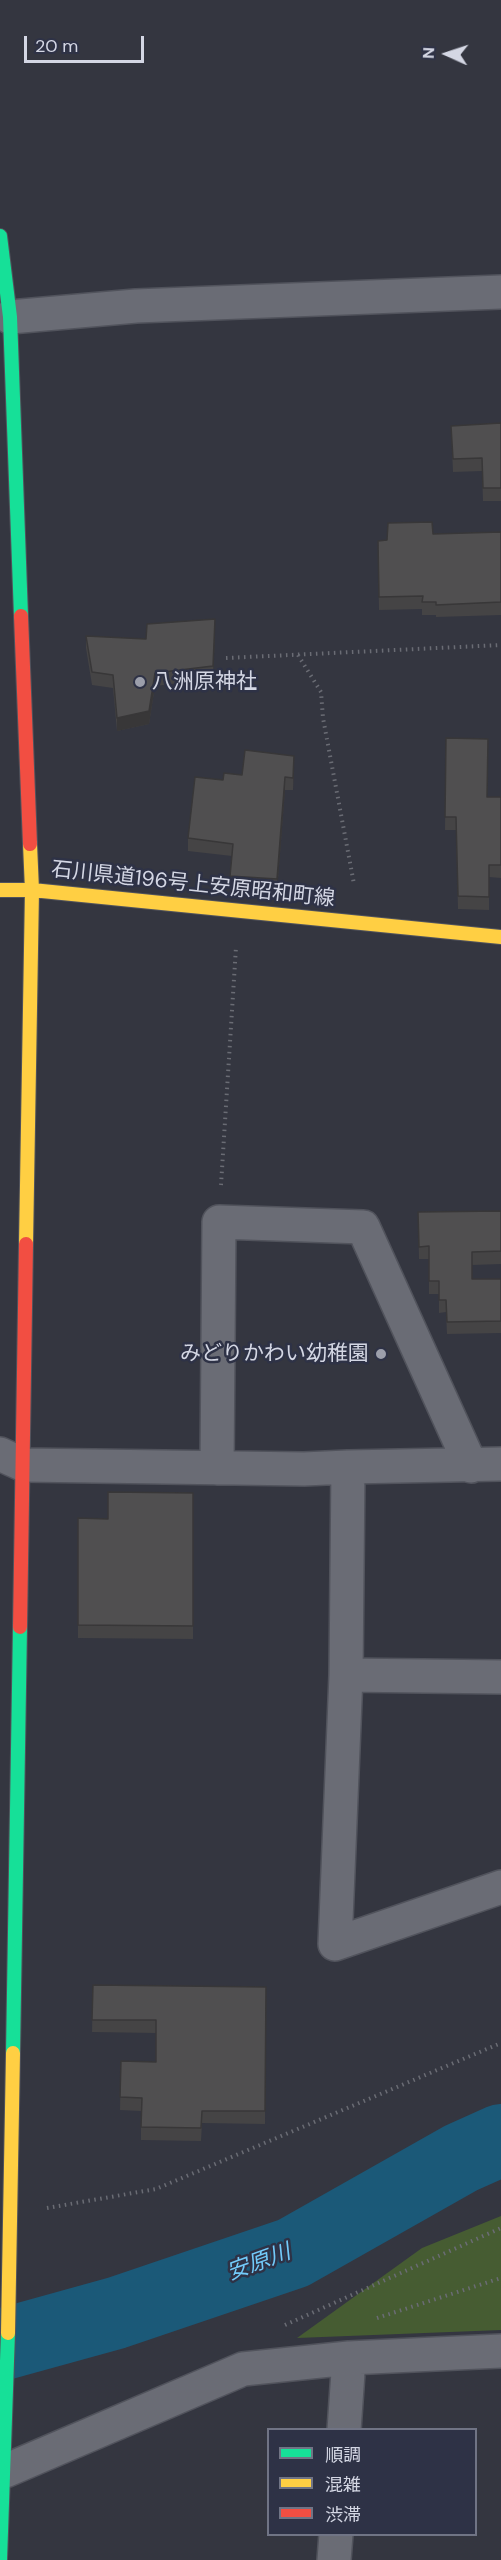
<!DOCTYPE html>
<meta charset="utf-8">
<style>
body{margin:0}
#map{position:relative;width:501px;height:2560px;overflow:hidden;background:#343640;font-family:"DM Sans","Noto Sans JP",sans-serif}
canvas{display:block}
.legend{position:absolute;left:267px;top:2428px;width:210px;height:108px;box-sizing:border-box;background:#2e3246;border:2px solid #707485;margin:0;padding:8px 10px;list-style:none;font-size:18px;color:#d4d7e4}
.legend li{display:flex;align-items:center;gap:12px;height:30px}
.legend b{width:30px;border:2px solid #707485}
.north{position:absolute;left:417px;top:24px;width:60px;height:60px;-webkit-text-stroke:4px #2e3246;paint-order:stroke;rotate:273deg;font-size:16px;font-weight:700;line-height:24px;text-align:center;color:#d4d7e4}
.north::after{content:'';display:block;margin:auto;width:21px;height:27px;background:#d4d7e4;clip-path:polygon(50% 0,100% 100%,50% 72%,0 100%)}
.scale{position:absolute;left:24px;top:36px;width:120px;height:27px;box-sizing:border-box;border:3px solid #d4d7e4;border-top:0;padding-left:8px;font-size:18px;line-height:21px;white-space:nowrap;color:#d4d7e4;-webkit-text-stroke:4px #2e3246;paint-order:stroke}
</style>
<div id="map">
<canvas width="501" height="2560"></canvas>
<ul class="legend">
<li><b style="height:8px;background:#16e098"></b>順調</li>
<li><b style="height:8px;background:#ffcf43"></b>混雑</li>
<li><b style="height:8px;background:#f24e42"></b>渋滞</li>
</ul>
<div class="north">N</div>
<div class="scale">20 m</div>
</div>
<script>
const c = document.querySelector('canvas').getContext('2d');
c.lineJoin = 'round';
function fillPath(path, color) { c.fillStyle = color; c.fill(path, 'evenodd'); }
function strokePath(path, color, width, dash) { c.strokeStyle = color; c.lineWidth = width; c.lineCap = dash ? 'butt' : 'round'; c.setLineDash(dash || []); c.stroke(path); }
function label(font, color, halo, rows, align = 'center') {
  c.font = font + ' "DM Sans","Noto Sans JP",sans-serif'; c.lineWidth = 5; c.setLineDash([]); c.textBaseline = 'middle'; c.strokeStyle = halo; c.fillStyle = color; for (const [text, x, y, turn = 0] of rows) {
    c.save(); c.translate(x, y); c.rotate((+turn || 0) * Math.PI / 180); c.textAlign = isNaN(turn) ? turn : align; if (halo) c.strokeText(text, 0, 0); c.fillText(text, 0, 0); c.restore();
  }
}
const green = new Path2D(`
 M 501,2216 L 501,2330 L 297,2338 L 422,2248 Z`);
const river = new Path2D(`
 M 0,2345 L 116,2313 L 293,2253 L 461,2158 L 501,2140`);
const path = new Path2D(`
 M 298,655 L 321,692 L 323,718 L 354,884
 M 226,658 L 501,645
 M 221,1185 L 236,947
 M 47,2208 L 156,2189 L 501,2043
 M 377,2318 L 501,2278
 M 285,2325 L 501,2228`);
const street = new Path2D(`
 M 10,317 L 136,306 L 501,292
 M 0,1454 L 24,1465 L 304,1469 L 348,1467 L 346,1675 L 335,1944 L 501,1887
 M 348,1467 L 501,1464
 M 217,1468 L 219,1222 L 363,1227 L 471,1466
 M 346,1675 L 501,1677
 M 344,2430 L 349,2358
 M 5,2471 L 243,2369 L 349,2358 L 501,2351
 M 334,2560 L 336,2534`);
const fast = new Path2D(`
 M 0,236 L 10,317 L 21,616
 M 13,2053 L 20,1627
 M 0,2560 L 8,2333`);
const slow = new Path2D(`
 M 30,844 L 32,890 L 501,937
 M 0,890 L 32,890 L 26,1244
 M 8,2333 L 13,2053`);
const jam = new Path2D(`
 M 21,616 L 30,844
 M 20,1627 L 26,1244`);
const wall = new Path2D(`
 M 501,423 L 501,501 L 483,501 L 482,471 L 453,472 L 451,426 Z
 M 501,532 L 501,615 L 436,617 L 436,615 L 422,615 L 422,609 L 379,610 L 378,554 L 387,540 L 433,534 Z
 M 215,632 L 213,679 L 155,686 L 149,724 L 117,731 L 113,688 L 92,685 L 86,648 L 86,636 L 146,639 Z
 M 446,738 L 487,797 L 501,797 L 501,878 L 489,877 L 489,910 L 458,909 L 456,830 L 445,830 Z
 M 294,768 L 293,790 L 285,790 L 277,892 L 230,889 L 232,856 L 188,851 L 188,838 L 223,780 Z
 M 501,1211 L 501,1264 L 472,1265 L 472,1279 L 501,1279 L 501,1333 L 447,1334 L 446,1312 L 439,1313 L 439,1294 L 429,1294 L 429,1259 L 419,1259 L 418,1212 Z
 M 193,1493 L 193,1639 L 78,1638 L 78,1518 L 108,1519 Z
 M 93,1985 L 266,1987 L 265,2124 L 202,2123 L 201,2141 L 141,2140 L 141,2111 L 120,2110 L 121,2061 L 156,2062 L 156,2033 L 92,2032 Z`);
const shadedWall = new Path2D(`
 M 215,619 L 215,632 L 213,679 L 213,666 Z
 M 155,673 L 155,686 L 149,724 L 117,731 L 117,718 Z
 M 294,756 L 294,768 L 293,790 L 293,778 Z
 M 285,777 L 285,790 L 277,892 L 277,879 Z`);
const building = new Path2D(`
 M 501,423 L 501,488 L 483,488 L 482,458 L 453,459 L 451,426 Z
 M 432,522 L 433,534 L 501,532 L 501,602 L 436,605 L 436,602 L 422,602 L 423,596 L 379,597 L 378,541 L 387,540 L 388,523 Z
 M 215,619 L 213,666 L 155,673 L 149,711 L 117,718 L 113,675 L 92,672 L 86,636 L 146,639 L 147,624 Z
 M 446,738 L 488,739 L 487,797 L 501,797 L 501,865 L 489,865 L 489,897 L 458,896 L 456,817 L 445,817 Z
 M 245,750 L 294,756 L 293,778 L 285,777 L 277,879 L 230,876 L 233,844 L 188,838 L 195,777 L 223,780 L 224,773 L 242,775 Z
 M 501,1211 L 501,1251 L 472,1252 L 472,1279 L 501,1279 L 501,1321 L 447,1322 L 446,1300 L 439,1300 L 439,1281 L 429,1281 L 429,1246 L 419,1247 L 418,1212 Z
 M 108,1492 L 193,1493 L 193,1626 L 78,1625 L 78,1518 L 108,1519 Z
 M 93,1985 L 266,1987 L 265,2111 L 202,2111 L 201,2128 L 141,2127 L 142,2098 L 120,2097 L 121,2061 L 156,2062 L 156,2020 L 92,2020 Z`);
const markers = [
 [140,682,6,"#9c9fab"],
 [381,1354,6,"#9c9fab"]
];
const poiNames = [
 ["八洲原神社",152,682],
 ["みどりかわい幼稚園",369,1354,"right"]
];
const streetNames = [
 ["石川県道196号上安原昭和町線",193,885,6]
];
const waterNames = [
 ["安原川",259,2263,-20]
];
fillPath(green, '#465c32');
strokePath(river, '#1b5978', 72);
strokePath(street, '#51535c', 36);
strokePath(fast, '#51535c', 16);
strokePath(slow, '#51535c', 16);
strokePath(jam, '#51535c', 16);
strokePath(path, '#6a6c74', 4, [1.5, 4.5]);
strokePath(street, '#6a6c75', 33);
strokePath(fast, '#16e098', 14);
strokePath(slow, '#ffcf43', 14);
strokePath(jam, '#f24e42', 14);
fillPath(wall, '#454445');
fillPath(shadedWall, '#383738');
fillPath(building, '#504f50');
strokePath(building, '#383738', 1.5);
for (const [x, y, r, color] of markers) { const dot = new Path2D(); dot.arc(x, y, r, 0, 2 * Math.PI); c.fillStyle = color; c.fill(dot); strokePath(dot, '#2e3246', 2); }
label('21px', '#d4d7e4', '#2e3246', poiNames, 'left');
label('21px', '#d4d7e4', '#2e3246', streetNames);
label('italic 22px', '#72cafa', '#2e3246', waterNames);
</script>
